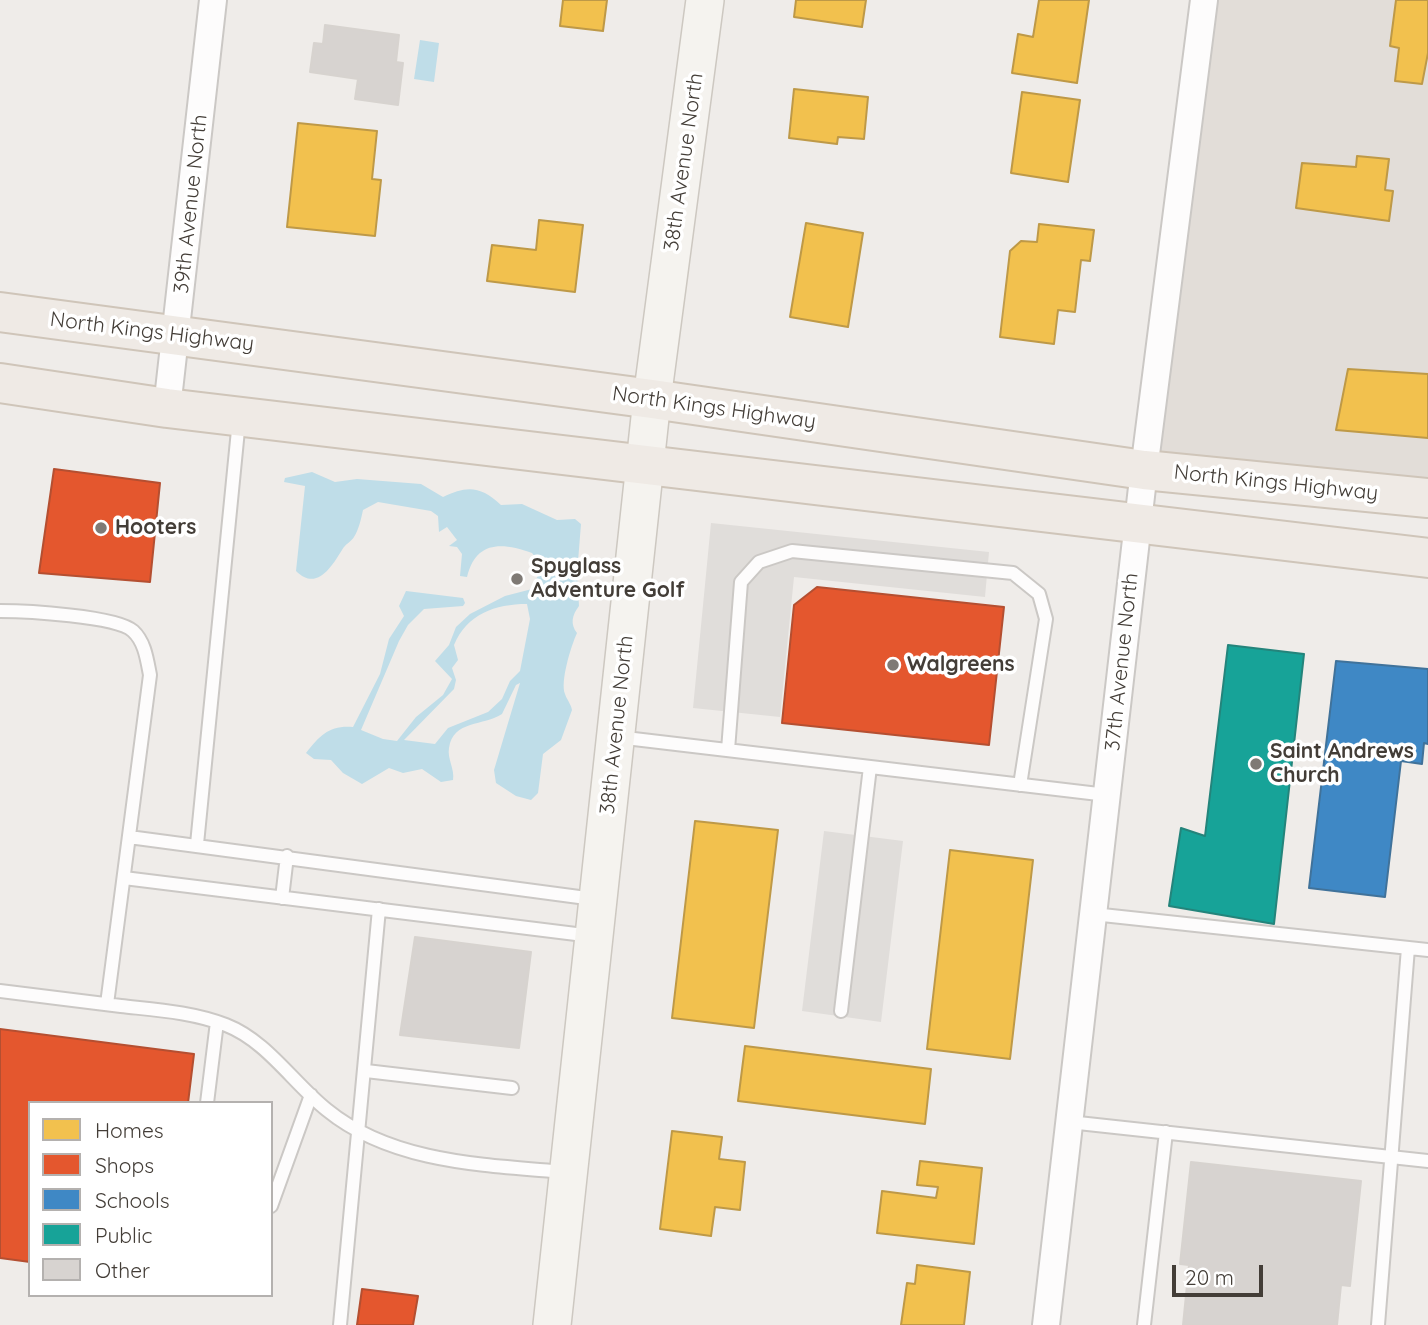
<!DOCTYPE html>
<style>
body{margin:0}
#map{position:relative;width:1428px;height:1325px;overflow:hidden;background:#efece9;font-family:Quicksand,sans-serif}
canvas{display:block}
.legend{position:absolute;left:28px;top:1101px;width:245px;height:196px;box-sizing:border-box;background:#fff;border:2px solid #b4b1af;margin:0;padding:9px 12px;list-style:none;font-size:21px;color:#433d37}
.legend li{display:flex;align-items:center;gap:14px;height:35px}
.legend b{width:35px;border:2px solid #b4b1af}
.scale{position:absolute;left:1172px;top:1265px;width:91px;height:32px;box-sizing:border-box;border:4px solid #433d37;border-top:0;padding-left:9px;font-size:21px;line-height:24px;white-space:nowrap;color:#433d37;-webkit-text-stroke:5px #fff;paint-order:stroke}
</style>
<div id="map">
<canvas width="1428" height="1325"></canvas>
<ul class="legend">
<li><b style="height:19px;background:#f2c14e"></b>Homes</li>
<li><b style="height:19px;background:#e4572e"></b>Shops</li>
<li><b style="height:19px;background:#3f88c5"></b>Schools</li>
<li><b style="height:19px;background:#17a398"></b>Public</li>
<li><b style="height:19px;background:#d7d3d0"></b>Other</li>
</ul>
<div class="scale">20 m</div>
</div>
<script>
const c = document.querySelector('canvas').getContext('2d');
c.lineJoin = 'round';
function fillPath(path, color) { c.fillStyle = color; c.fill(path, 'evenodd'); }
function strokePath(path, color, width, dash) { c.strokeStyle = color; c.lineWidth = width; c.lineCap = dash ? 'butt' : 'round'; c.setLineDash(dash || []); c.stroke(path); }
function label(font, color, halo, rows, align = 'center') {
  c.font = font + ' Quicksand,sans-serif'; c.lineWidth = 7; c.setLineDash([]); c.textBaseline = 'middle'; c.strokeStyle = halo; c.fillStyle = color; for (const [text, x, y, turn = 0] of rows) {
    c.save(); c.translate(x, y); c.rotate((+turn || 0) * Math.PI / 180); c.textAlign = isNaN(turn) ? turn : align; if (halo) c.strokeText(text, 0, 0); c.fillText(text, 0, 0); c.restore();
  }
}
const residential = new Path2D(`
 M 1204,0 L 1428,0 L 1428,498 L 1144,470 Z`);
const parking = new Path2D(`
 M 711,523 L 989,552 L 985,597 L 794,577 L 780,717 L 693,708 Z
 M 824,831 L 903,841 L 881,1022 L 802,1011 Z`);
const water = new Path2D(`
 M 420,40 L 439,43 L 434,82 L 414,79 Z
 M 312,472 L 335,482 L 357,479 L 421,484 L 443,497 C 467,485 481,486 501,505 L 522,504 L 557,520 L 575,519 L 581,524 L 577,574 L 579,606 C 572,615 570,624 577,633 C 571,646 560,682 565,694 C 567,700 571,704 572,710 L 561,740 L 543,754 L 538,793 L 531,800 L 516,796 L 496,783 L 494,770 L 520,683 L 516,685 L 502,714 C 484,726 453,720 449,748 C 447,759 455,769 453,780 L 441,782 L 422,769 L 403,773 L 389,768 L 362,784 L 343,773 L 331,760 L 314,759 L 306,753 C 320,735 330,725 353,727 L 380,674 L 389,639 L 404,616 L 399,606 L 406,591 L 463,598 L 465,603 L 463,606 L 424,609 L 408,625 L 399,641 L 361,730 L 383,739 L 397,741 L 416,717 L 443,695 L 452,679 L 435,661 L 449,645 L 456,627 L 470,614 L 505,596 L 532,589 L 542,566 L 532,553 C 501,542 476,541 467,577 L 460,576 L 462,554 L 457,547 L 449,546 L 457,540 L 447,527 L 439,532 L 438,516 L 431,511 L 378,502 L 363,510 C 361,519 359,529 354,537 C 351,542 345,544 342,550 C 332,566 317,592 296,571 L 305,486 L 284,482 L 285,478 ZM 527,604 L 530,619 L 520,671 L 510,681 L 502,699 L 488,712 L 448,728 L 435,744 L 404,740 L 454,689 L 456,680 L 452,668 L 458,660 L 454,645 C 467,614 495,604 527,604 Z`);
const homes = new Path2D(`
 M 563,0 L 607,0 L 603,31 L 560,26 Z
 M 796,0 L 866,0 L 862,27 L 794,17 Z
 M 1039,0 L 1089,0 L 1077,83 L 1012,73 L 1018,34 L 1033,37 Z
 M 1396,0 L 1428,0 L 1428,53 L 1422,84 L 1395,81 L 1399,48 L 1390,46 Z
 M 794,89 L 868,97 L 864,139 L 838,137 L 837,144 L 789,138 Z
 M 1022,92 L 1080,100 L 1068,182 L 1011,173 Z
 M 298,123 L 377,131 L 372,179 L 381,180 L 375,236 L 287,227 Z
 M 1357,156 L 1389,159 L 1385,190 L 1393,191 L 1389,221 L 1296,208 L 1302,163 L 1356,167 Z
 M 539,220 L 583,225 L 575,292 L 487,281 L 492,245 L 536,250 Z
 M 806,223 L 863,233 L 848,327 L 790,317 Z
 M 1039,224 L 1094,230 L 1090,261 L 1081,260 L 1075,312 L 1058,310 L 1054,344 L 1000,337 L 1010,251 L 1021,241 L 1037,242 Z
 M 1348,369 L 1428,374 L 1428,438 L 1336,430 Z
 M 695,821 L 778,830 L 754,1028 L 672,1018 Z
 M 950,850 L 1033,860 L 1010,1059 L 927,1049 Z
 M 745,1046 L 931,1069 L 925,1124 L 738,1101 Z
 M 672,1131 L 722,1137 L 719,1159 L 745,1162 L 740,1210 L 715,1207 L 711,1236 L 660,1229 Z
 M 920,1161 L 982,1168 L 974,1244 L 877,1233 L 882,1191 L 936,1198 L 938,1187 L 917,1185 Z
 M 917,1265 L 970,1272 L 964,1325 L 901,1325 L 907,1283 L 915,1284 Z`);
const shops = new Path2D(`
 M 54,469 L 160,483 L 150,582 L 39,573 Z
 M 817,587 L 1004,607 L 989,745 L 782,723 L 794,605 Z
 M 0,1029 L 194,1054 L 188,1103 L 30,1103 L 30,1262 L 0,1258 Z
 M 362,1289 L 418,1296 L 413,1325 L 357,1325 Z`);
const schools = new Path2D(`
 M 1336,661 L 1428,669 L 1428,744 L 1424,743 L 1422,764 L 1401,761 L 1385,897 L 1309,888 Z`);
const public = new Path2D(`
 M 1228,645 L 1304,654 L 1274,924 L 1169,906 L 1181,828 L 1205,836 Z`);
const building = new Path2D(`
 M 325,25 L 399,35 L 396,62 L 403,63 L 398,105 L 355,99 L 358,79 L 310,72 L 314,43 L 323,44 Z
 M 415,937 L 531,952 L 519,1048 L 400,1035 Z
 M 1191,1162 L 1361,1181 L 1350,1286 L 1341,1285 L 1337,1325 L 1183,1325 L 1189,1265 L 1180,1264 Z`);
const service = new Path2D(`
 M 0,611 C 25,611 117,616 133,631 C 145,642 147,660 150,675 L 107,1004
 M 617,737 L 1107,795
 M 728,750 L 741,582 L 759,562 L 792,551 L 1013,573 L 1039,594 L 1046,619 L 1020,785
 M 129,837 L 594,899
 M 197,844 L 239,420
 M 124,878 L 592,936
 M 282,898 L 287,856
 M 1093,914 L 1428,950
 M 0,991 C 40,996 81,1001 121,1006 C 157,1010 192,1012 226,1025 C 267,1041 293,1083 327,1110 C 392,1163 484,1165 564,1172
 M 841,1011 L 870,767
 M 366,1071 L 512,1088
 M 207,1103 L 217,1022
 M 1069,1122 L 1428,1161
 M 271,1206 L 311,1095
 M 340,1325 L 379,909
 M 1144,1325 L 1166,1132
 M 1378,1325 L 1408,948`);
const minor = new Path2D(`
 M 167,408 L 213,0
 M 1046,1325 L 1144,470 L 1204,0`);
const secondary = new Path2D(`
 M 552,1325 L 652,399 L 705,0`);
const primary = new Path2D(`
 M 0,312 L 652,399 L 1144,470 L 1428,498
 M 0,383 L 167,408 L 1428,558`);
const markers = [
 [101,528,7,"#7f7a75"],
 [517,579,7,"#7f7a75"],
 [893,665,7,"#7f7a75"],
 [1256,764,7,"#7f7a75"]
];
const streetNames = [
 ["38th Avenue North",684,162,-82],
 ["39th Avenue North",191,204,-84],
 ["North Kings Highway",152,332,7],
 ["North Kings Highway",714,408,8],
 ["North Kings Highway",1276,483,6],
 ["37th Avenue North",1122,662,-84],
 ["38th Avenue North",617,725,-84]
];
const poiNames = [
 ["Hooters",115,528],
 ["Spyglass",531,567],
 ["Adventure Golf",531,591],
 ["Walgreens",907,665],
 ["Saint Andrews",1270,752],
 ["Church",1270,776]
];
fillPath(residential, '#e2ddd8');
fillPath(parking, '#e0ddda');
fillPath(water, '#bfdde8');
fillPath(homes, '#f2c14e');
strokePath(homes, '#be9947', 2);
fillPath(shops, '#e4572e');
strokePath(shops, '#b44f31', 2);
fillPath(schools, '#3f88c5');
strokePath(schools, '#40729a', 2);
fillPath(public, '#17a398');
strokePath(public, '#24847b', 2);
fillPath(building, '#d7d3d0');
strokePath(building, '#d7d3cf', 2);
strokePath(service, '#cbc8c5', 16);
strokePath(minor, '#cbc8c5', 30);
strokePath(secondary, '#cdc8c1', 40);
strokePath(primary, '#cfc5b9', 42);
strokePath(service, '#fdfcfc', 12);
strokePath(minor, '#fdfcfc', 26);
strokePath(secondary, '#f5f3ef', 37);
strokePath(primary, '#efeae5', 38);
for (const [x, y, r, color] of markers) { const dot = new Path2D(); dot.arc(x, y, r, 0, 2 * Math.PI); c.fillStyle = color; c.fill(dot); strokePath(dot, '#fff', 2.5); }
label('21px', '#433d37', '#fff', streetNames);
label('bold 21px', '#433d37', '#fff', poiNames, 'left');
</script>
